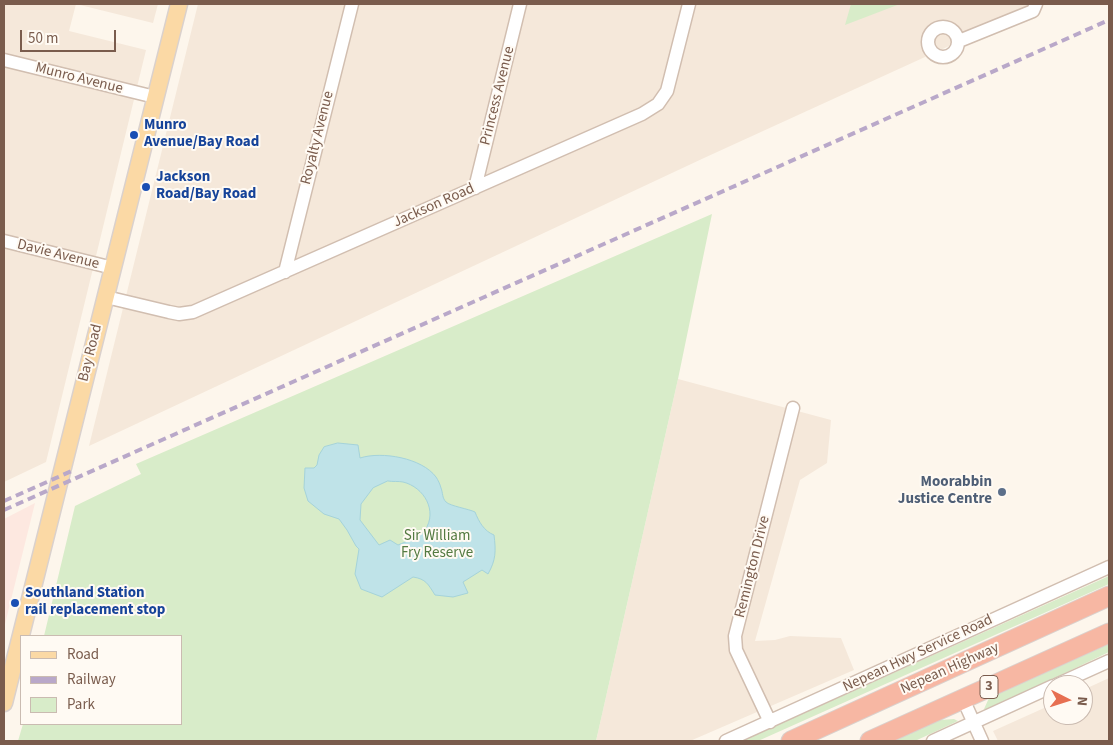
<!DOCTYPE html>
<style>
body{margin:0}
#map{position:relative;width:1113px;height:745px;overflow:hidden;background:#fdf6ec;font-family:"Source Sans 3",sans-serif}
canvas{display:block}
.frame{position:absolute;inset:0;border:5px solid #7a5c4d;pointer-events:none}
.legend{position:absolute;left:20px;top:635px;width:162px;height:90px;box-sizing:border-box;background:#fffaf3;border:1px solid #cabbb1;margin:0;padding:6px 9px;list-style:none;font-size:15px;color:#7a5c4d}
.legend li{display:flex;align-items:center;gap:10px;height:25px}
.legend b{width:25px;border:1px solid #cabbb1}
.north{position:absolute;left:1043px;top:675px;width:50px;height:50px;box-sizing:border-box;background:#fffaf3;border:1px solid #cabbb1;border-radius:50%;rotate:95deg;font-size:14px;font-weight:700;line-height:20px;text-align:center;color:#7a5c4d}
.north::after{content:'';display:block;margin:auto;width:18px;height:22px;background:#e76f51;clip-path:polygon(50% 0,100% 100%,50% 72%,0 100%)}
.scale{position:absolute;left:20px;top:30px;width:96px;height:22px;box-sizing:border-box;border:2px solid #7a5c4d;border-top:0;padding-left:6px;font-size:15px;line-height:18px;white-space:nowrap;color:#7a5c4d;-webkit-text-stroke:4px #fffaf3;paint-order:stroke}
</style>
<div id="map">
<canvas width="1113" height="745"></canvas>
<div class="frame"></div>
<ul class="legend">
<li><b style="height:6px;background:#fbd9a5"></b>Road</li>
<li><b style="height:6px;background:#b9a8c9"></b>Railway</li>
<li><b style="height:14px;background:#d8ecc9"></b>Park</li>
</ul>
<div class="north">N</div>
<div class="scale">50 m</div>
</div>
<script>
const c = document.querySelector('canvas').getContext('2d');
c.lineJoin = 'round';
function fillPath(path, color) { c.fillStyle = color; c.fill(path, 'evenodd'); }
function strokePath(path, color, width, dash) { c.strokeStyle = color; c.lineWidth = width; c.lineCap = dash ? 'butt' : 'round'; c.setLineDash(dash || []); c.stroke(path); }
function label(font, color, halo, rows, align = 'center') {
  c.font = font + ' "Source Sans 3",sans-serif'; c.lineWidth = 4; c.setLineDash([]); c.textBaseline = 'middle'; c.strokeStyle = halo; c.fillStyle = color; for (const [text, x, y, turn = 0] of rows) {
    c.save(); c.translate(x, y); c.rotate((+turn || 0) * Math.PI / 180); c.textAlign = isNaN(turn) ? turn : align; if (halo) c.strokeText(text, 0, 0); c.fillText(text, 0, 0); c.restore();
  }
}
const residential = new Path2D(`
 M 4,4 L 158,4 L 153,23 L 76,4 L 69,31 L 146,50 L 46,462 L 4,482 Z
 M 198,4 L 1041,4 L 704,158 L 89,446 Z
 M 678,379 L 831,420 L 827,463 L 800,480 L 755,641 L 775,640 L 790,636 L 841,638 L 854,670 L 690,741 L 596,741 Z
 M 1109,678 L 1109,741 L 998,741 L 993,731 L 1053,704 L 1053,715 L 1083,715 L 1083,690 Z`);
const commercial = new Path2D(`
 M 35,503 L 4,628 L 4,519 Z`);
const green = new Path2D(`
 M 851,4 L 900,4 L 845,25 Z
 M 712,214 L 678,379 L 596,741 L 18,741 L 23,724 L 181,724 L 181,636 L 44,636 L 75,506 L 141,474 L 136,464 Z
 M 1109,576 L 1109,584 L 758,741 L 742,741 Z
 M 1109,644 L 1109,652 L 988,710 L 984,709 L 989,698 Z
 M 954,719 L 958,721 L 915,741 L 894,741 L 940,720 Z`);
const water = new Path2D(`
 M 338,443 L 358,445 L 360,458 C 382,451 422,458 436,477 C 438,480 440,484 441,488 C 443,493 442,498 446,502 C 450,506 469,509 475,512 C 479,522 484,531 494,535 C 496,551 496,560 488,574 L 482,570 L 463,582 L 468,593 L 453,597 L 435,595 C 428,584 426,579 413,577 L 382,597 L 361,589 L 355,574 L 359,549 L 356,546 L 347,530 L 339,519 L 324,514 L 308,501 L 304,488 L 305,468 L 314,468 L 317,465 L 319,455 L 324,447 ZM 388,481 C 393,482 398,481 403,482 C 424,487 438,511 425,530 C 419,538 407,541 398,545 L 390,540 L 379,545 L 360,520 L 361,504 L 373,488 Z`);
const minor = new Path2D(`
 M928 42a15 15 0 1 1 30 0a15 15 0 1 1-30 0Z
 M 959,41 L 1033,11 L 1036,4
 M 4,60 L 155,97
 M 475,188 L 520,4
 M 4,241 L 113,268
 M 285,272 L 352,4
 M 106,297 L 169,312 L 179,314 L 193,312 L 642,114 L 658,104 L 667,91 L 689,4
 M 1056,685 L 1109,661
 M 963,699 L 982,741
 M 770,722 L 736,650 L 735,636 L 793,408
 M 726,741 L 1109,567
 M 933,741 L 1053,686`);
const major = new Path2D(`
 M 4,703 L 179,4`);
const highway = new Path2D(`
 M 791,741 L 1109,596
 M 870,741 L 1109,633`);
const rail = new Path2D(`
 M 4,501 L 74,470
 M 4,510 L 1109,20`);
const markers = [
 [134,135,5,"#1a4fb4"],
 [146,187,5,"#1a4fb4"],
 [1002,492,5,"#5c6f8a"],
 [15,603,5,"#1a4fb4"]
];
const shields = [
 [989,687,18]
];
const shieldNames = [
 ["3",989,687]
];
const streetNames = [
 ["Munro Avenue",79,79,14],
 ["Princess Avenue",498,96,-76],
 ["Royalty Avenue",318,138,-76],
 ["Jackson Road",434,206,-24],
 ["Davie Avenue",58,255,14],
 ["Bay Road",91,353,-76],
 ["Remington Drive",753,567,-76],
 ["Nepean Hwy Service Road",918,654,-25],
 ["Nepean Highway",950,669,-24]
];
const transitNames = [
 ["Munro",144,126],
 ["Avenue/Bay Road",144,143],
 ["Jackson",156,178],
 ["Road/Bay Road",156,195],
 ["Southland Station",25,594],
 ["rail replacement stop",25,611]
];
const serviceNames = [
 ["Moorabbin",992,483],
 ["Justice Centre",992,500]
];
const parkNames = [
 ["Sir William",437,537],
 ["Fry Reserve",437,554]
];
fillPath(residential, '#f5e8da');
fillPath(commercial, '#fde8e0');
fillPath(green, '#d8ecc9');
fillPath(water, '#bfe3e8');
strokePath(water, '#a5d3da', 1);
strokePath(minor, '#d1beb0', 15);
strokePath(major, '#dad1cd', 19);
strokePath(highway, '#dad1cd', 21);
strokePath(minor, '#fff', 12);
strokePath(major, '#fbd9a5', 16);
strokePath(highway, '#f7b7a3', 19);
strokePath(rail, '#b9a8c9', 4, [8, 5]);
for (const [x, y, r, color] of markers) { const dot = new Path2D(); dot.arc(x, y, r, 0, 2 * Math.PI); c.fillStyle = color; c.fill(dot); strokePath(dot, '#fffaf3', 2); }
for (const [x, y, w] of shields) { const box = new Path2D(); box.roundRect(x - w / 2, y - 11.5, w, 23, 4); c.fillStyle = '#fffaf3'; c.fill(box); strokePath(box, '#7a5c4d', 1); }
label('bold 14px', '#7a5c4d', null, shieldNames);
label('15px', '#7a5c4d', '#fffaf3', streetNames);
label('bold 15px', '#164399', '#fffaf3', transitNames, 'left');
label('bold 15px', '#4e5e75', '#fffaf3', serviceNames, 'right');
label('15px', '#537a41', '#fffaf3', parkNames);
</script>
